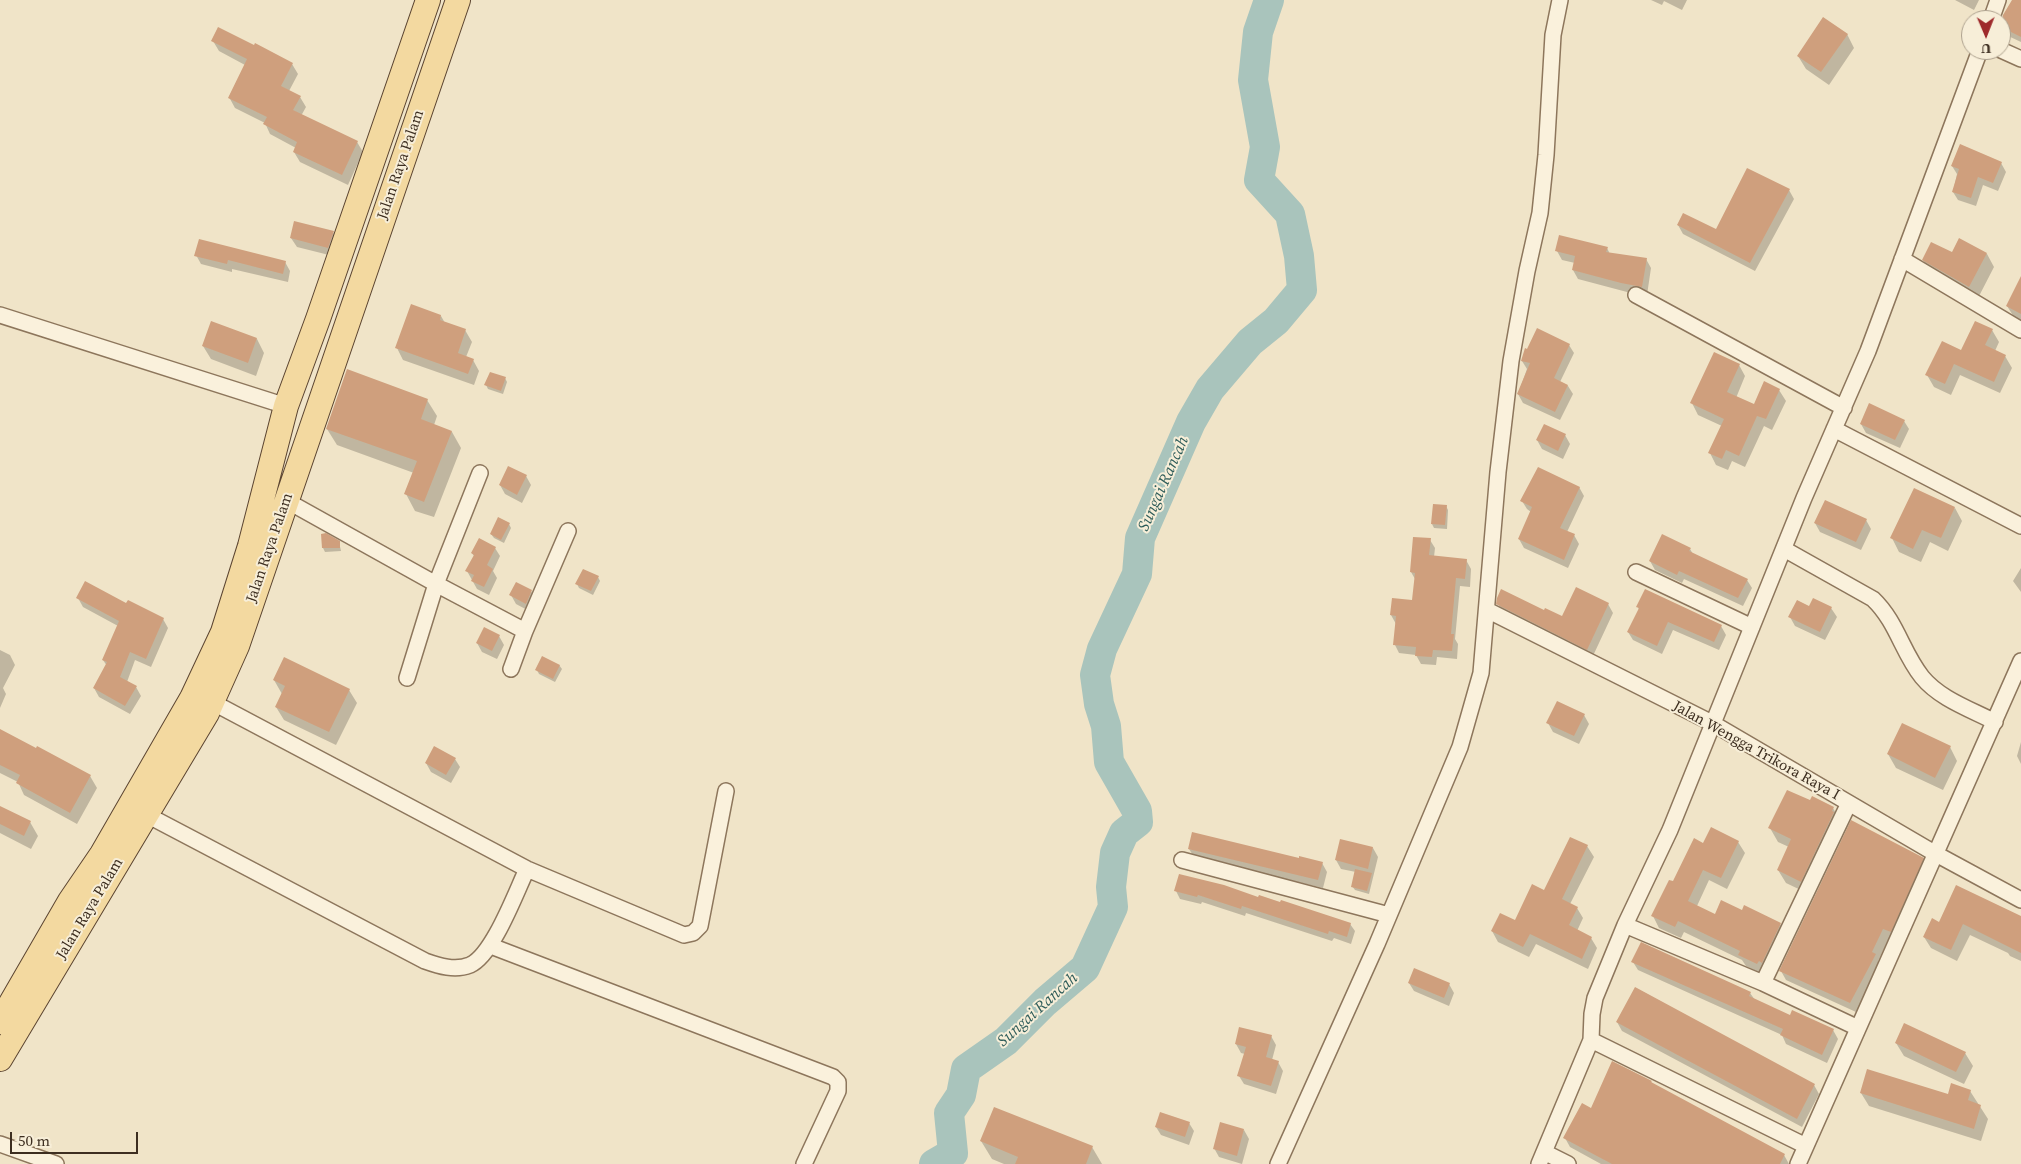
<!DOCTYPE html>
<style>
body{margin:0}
#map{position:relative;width:2021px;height:1164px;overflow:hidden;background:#f0e4c8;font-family:"Source Serif 4",serif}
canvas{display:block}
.north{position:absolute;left:1961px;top:10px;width:50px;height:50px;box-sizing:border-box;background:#f7eed8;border:1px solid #ada18e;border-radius:50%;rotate:179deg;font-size:14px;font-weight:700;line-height:20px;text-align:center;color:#3d2e20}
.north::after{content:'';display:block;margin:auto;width:18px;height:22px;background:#9e2a2b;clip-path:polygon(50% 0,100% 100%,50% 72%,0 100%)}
.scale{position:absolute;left:10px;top:1132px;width:128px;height:22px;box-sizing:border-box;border:2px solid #3d2e20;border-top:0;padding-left:6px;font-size:15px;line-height:18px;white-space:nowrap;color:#3d2e20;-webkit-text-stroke:4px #f7eed8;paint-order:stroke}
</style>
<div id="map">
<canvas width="2021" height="1164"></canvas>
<div class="north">U</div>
<div class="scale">50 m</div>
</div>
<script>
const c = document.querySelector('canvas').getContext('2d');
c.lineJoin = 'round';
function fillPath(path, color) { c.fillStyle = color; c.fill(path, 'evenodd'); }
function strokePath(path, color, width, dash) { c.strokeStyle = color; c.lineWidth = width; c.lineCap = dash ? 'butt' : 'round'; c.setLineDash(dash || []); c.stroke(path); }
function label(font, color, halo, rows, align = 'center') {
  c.font = font + ' "Source Serif 4",serif'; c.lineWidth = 4; c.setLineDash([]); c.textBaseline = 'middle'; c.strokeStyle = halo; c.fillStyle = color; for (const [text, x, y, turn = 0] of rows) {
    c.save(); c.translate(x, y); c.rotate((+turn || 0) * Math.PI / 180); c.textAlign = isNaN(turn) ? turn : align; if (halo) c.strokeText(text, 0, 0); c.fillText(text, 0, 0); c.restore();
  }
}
const shadow = new Path2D(`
 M 1651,0 L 1687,0 L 1682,10 L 1664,1 L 1662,5 Z
 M 1955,0 L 1979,0 L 1974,10 Z
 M 2013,0 L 2021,0 L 2021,42 L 2004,34 L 2001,28 L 2001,23 Z
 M 1847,34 L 1854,48 L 1829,85 L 1806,69 L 1798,56 Z
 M 213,41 L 254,47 L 292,64 L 298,74 L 289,91 L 300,97 L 306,107 L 301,116 L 357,142 L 363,152 L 348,185 L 300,162 L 294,152 L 296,148 L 270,134 L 265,123 L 235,108 L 229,97 L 245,65 L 219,51 Z
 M 2001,163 L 2006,172 L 1998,191 L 1983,185 L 1976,206 L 1958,200 L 1953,192 L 1957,174 L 1952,166 Z
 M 1789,190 L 1794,199 L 1755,271 L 1683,234 L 1678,225 L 1717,231 Z
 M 333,232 L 338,241 L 333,256 L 297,247 L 291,238 Z
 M 1607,248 L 1610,254 L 1646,259 L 1651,268 L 1647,295 L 1627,292 L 1578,279 L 1573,270 L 1575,263 L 1562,260 L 1557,251 Z
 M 1952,254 L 1987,254 L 1994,267 L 1977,300 L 1931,273 L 1923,260 Z
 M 196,255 L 285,262 L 290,271 L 288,282 L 232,269 L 232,272 L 201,264 Z
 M 2021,279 L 2021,321 L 2014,317 L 2007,306 Z
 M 441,316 L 445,323 L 465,330 L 472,342 L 466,357 L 473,360 L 479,371 L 474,385 L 403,360 L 397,348 Z
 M 1992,330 L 1999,342 L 1995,351 L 2005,356 L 2012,368 L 2000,393 L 1960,375 L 1951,395 L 1934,387 L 1927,375 Z
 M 257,339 L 264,353 L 256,376 L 211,359 L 203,346 Z
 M 1569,345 L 1574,353 L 1560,382 L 1568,386 L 1573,394 L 1560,420 L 1523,403 L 1518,394 L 1527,369 L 1522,361 Z
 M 1739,365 L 1745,376 L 1736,398 L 1754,406 L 1779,390 L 1786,401 L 1772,430 L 1764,426 L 1745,467 L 1732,461 L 1728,470 L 1716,465 L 1710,453 L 1722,426 L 1698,415 L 1692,403 Z
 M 505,378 L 507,382 L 503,394 L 488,389 L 486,385 Z
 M 427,400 L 437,416 L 434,425 L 452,432 L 461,448 L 434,517 L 415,511 L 406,494 L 414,473 L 337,445 L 327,429 Z
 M 1904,421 L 1909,429 L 1900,448 L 1866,433 L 1861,424 Z
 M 1565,435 L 1570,444 L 1563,459 L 1542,449 L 1537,440 Z
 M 526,476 L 531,485 L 522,503 L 505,494 L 500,485 Z
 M 1579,487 L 1584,496 L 1567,532 L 1574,535 L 1579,544 L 1568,568 L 1524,548 L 1519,539 L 1531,512 L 1527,509 L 1522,501 Z
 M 1446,506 L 1448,510 L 1447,529 L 1434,528 L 1432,524 Z
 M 1955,508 L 1962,521 L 1948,551 L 1930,542 L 1921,562 L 1899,552 L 1892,538 Z
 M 1866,520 L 1871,529 L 1861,550 L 1820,532 L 1815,523 Z
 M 509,524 L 511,528 L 504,543 L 494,538 L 491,534 Z
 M 1430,540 L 1435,548 L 1434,557 L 1466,560 L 1471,569 L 1470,587 L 1460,586 L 1455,639 L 1458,644 L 1457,659 L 1437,657 L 1436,665 L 1421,664 L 1416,655 L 1399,653 L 1395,645 L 1396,624 L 1391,615 L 1393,599 L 1413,601 L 1415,579 L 1411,572 Z
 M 339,542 L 341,551 L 325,552 L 323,548 Z
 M 495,548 L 500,556 L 493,571 L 497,578 L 489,595 L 477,589 L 467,571 L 474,556 L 472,553 Z
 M 1690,549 L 1693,554 L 1747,580 L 1752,588 L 1743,606 L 1684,579 L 1682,583 L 1655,570 L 1650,561 Z
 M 2021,568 L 2021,592 L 2013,581 Z
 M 598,577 L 600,581 L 593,595 L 579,588 L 577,584 Z
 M 531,591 L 536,600 L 531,612 L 516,604 L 511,595 Z
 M 78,598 L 163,619 L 168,628 L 151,667 L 135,660 L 127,682 L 136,687 L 141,696 L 130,714 L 99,697 L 94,688 L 107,666 L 103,660 L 118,626 L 83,607 Z
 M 1498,604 L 1545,611 L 1563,617 L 1608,604 L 1613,613 L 1592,658 L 1503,613 Z
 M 1638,607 L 1721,626 L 1726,635 L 1719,650 L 1673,630 L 1662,654 L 1633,640 L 1628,632 L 1639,610 Z
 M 1810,608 L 1831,608 L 1837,617 L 1825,640 L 1795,626 L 1790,617 Z
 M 499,636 L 504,645 L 497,659 L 482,652 L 477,643 Z
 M 0,650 L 10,655 L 15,665 L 3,688 L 6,694 L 0,708 Z
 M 559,665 L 562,669 L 555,682 L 539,674 L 537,670 Z
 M 274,680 L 349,690 L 357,703 L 336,745 L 284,720 L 276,707 L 282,694 Z
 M 1584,715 L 1589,724 L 1579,744 L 1553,732 L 1548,723 Z
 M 0,731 L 90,776 L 97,788 L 77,824 L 24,795 L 18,782 L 0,773 Z
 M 2021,742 L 2021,764 L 2017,756 Z
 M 1950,747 L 1957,761 L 1943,790 L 1896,768 L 1888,754 Z
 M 455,759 L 460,767 L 451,783 L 431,772 L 426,763 Z
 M 1811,802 L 1833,808 L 1841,822 L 1809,894 L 1786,883 L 1778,870 L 1789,847 L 1778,842 L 1770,828 Z
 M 0,807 L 30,822 L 38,836 L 31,849 L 0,833 Z
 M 1571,838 L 1587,846 L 1594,857 L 1570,904 L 1577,908 L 1583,918 L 1577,931 L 1591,938 L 1597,948 L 1588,969 L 1536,944 L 1529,957 L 1498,942 L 1492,931 L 1516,922 L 1545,892 Z
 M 1738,842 L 1745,853 L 1727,889 L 1709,880 L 1697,906 L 1715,916 L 1742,911 L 1780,924 L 1787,935 L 1764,975 L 1746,966 L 1742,960 L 1684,932 L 1681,938 L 1659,928 L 1653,916 L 1673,883 L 1704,844 Z
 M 1373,848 L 1378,857 L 1369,894 L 1355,890 L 1352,886 L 1356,872 L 1341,869 L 1336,860 Z
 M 1189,849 L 1322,863 L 1327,872 L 1323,888 L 1194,857 Z
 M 1923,859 L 1928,868 L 1896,941 L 1889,938 L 1878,961 L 1881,965 L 1856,1012 L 1786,980 L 1781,971 Z
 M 1957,887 L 2021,928 L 2021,961 L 2010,956 L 2008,953 L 1970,935 L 1957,961 L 1931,948 L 1924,937 L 1940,923 Z
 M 1176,891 L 1259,899 L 1350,924 L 1355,931 L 1351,944 L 1334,938 L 1332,941 L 1246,913 L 1245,916 L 1202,902 L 1201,904 L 1180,899 Z
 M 1633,962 L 1750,993 L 1755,1000 L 1790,1017 L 1833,1030 L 1838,1039 L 1827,1063 L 1786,1044 L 1782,1035 L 1638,970 Z
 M 1415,970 L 1449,984 L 1454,993 L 1449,1006 L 1414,991 L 1409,983 Z
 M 1636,988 L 1814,1085 L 1819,1094 L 1802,1127 L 1622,1031 L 1617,1022 Z
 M 1271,1036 L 1276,1045 L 1272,1060 L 1278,1062 L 1283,1071 L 1276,1094 L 1244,1084 L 1239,1076 L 1245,1054 L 1241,1053 L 1236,1044 Z
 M 1896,1043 L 1965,1053 L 1973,1066 L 1964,1084 L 1904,1056 Z
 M 1651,1082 L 1653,1084 L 1784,1155 L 1789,1164 L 1601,1164 L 1570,1147 L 1565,1138 L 1592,1110 Z
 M 1970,1091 L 1988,1119 L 1981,1141 L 1869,1106 L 1861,1093 L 1948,1096 Z
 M 1189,1123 L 1194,1131 L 1189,1145 L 1161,1135 L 1156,1127 Z
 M 1244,1130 L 1249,1139 L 1242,1164 L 1219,1157 L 1214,1148 Z
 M 981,1141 L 1092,1147 L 1102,1164 L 1004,1164 L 992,1159 Z`);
const river = new Path2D(`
 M 934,1164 L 953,1153 L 949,1113 L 961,1095 L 966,1069 L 1006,1041 L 1045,1002 L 1085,968 L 1113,907 L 1111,887 L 1115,853 L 1124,833 L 1138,822 L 1137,811 L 1109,762 L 1106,726 L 1099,704 L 1095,675 L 1102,649 L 1137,574 L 1140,538 L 1191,422 L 1210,389 L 1250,342 L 1276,321 L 1302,290 L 1299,256 L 1290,214 L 1259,180 L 1265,147 L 1253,80 L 1258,32 L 1269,0`);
const building = new Path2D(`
 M 2012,0 L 2021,0 L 2021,37 L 2001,27 L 2003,15 Z
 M 1823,17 L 1848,34 L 1821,72 L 1797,56 Z
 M 218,27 L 254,45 L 255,43 L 293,63 L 281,86 L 301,96 L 293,110 L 358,141 L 342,175 L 293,152 L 297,142 L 263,124 L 267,117 L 228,98 L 247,59 L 211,41 Z
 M 1960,144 L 2002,162 L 1993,183 L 1978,177 L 1971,198 L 1952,192 L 1959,169 L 1951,166 Z
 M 1747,168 L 1790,189 L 1750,263 L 1677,225 L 1683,213 L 1716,229 Z
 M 294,221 L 334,231 L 328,248 L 290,238 Z
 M 1559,235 L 1608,247 L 1606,252 L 1647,258 L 1642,287 L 1621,283 L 1572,270 L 1575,256 L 1555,251 Z
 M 1959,238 L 1987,253 L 1969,287 L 1922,260 L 1931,242 L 1952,252 Z
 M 199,239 L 286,261 L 283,274 L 228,260 L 227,264 L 194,256 Z
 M 2021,276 L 2021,314 L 2006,306 Z
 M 411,304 L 441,315 L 440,320 L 466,329 L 458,353 L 474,359 L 468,374 L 395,348 Z
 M 211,321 L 257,338 L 248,363 L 202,346 Z
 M 1975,321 L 1993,329 L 1985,345 L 2006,355 L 1994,382 L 1954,364 L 1945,384 L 1925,375 L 1942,341 L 1961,350 Z
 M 1537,328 L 1570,344 L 1554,378 L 1568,385 L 1555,412 L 1517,394 L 1530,363 L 1521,361 L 1525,348 L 1527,349 Z
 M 1714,352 L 1740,364 L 1727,392 L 1754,404 L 1764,381 L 1780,389 L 1766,419 L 1757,416 L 1739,456 L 1726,450 L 1722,459 L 1708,453 L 1724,419 L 1690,403 Z
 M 347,369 L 428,399 L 421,419 L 452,431 L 424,502 L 404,494 L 417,461 L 326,429 Z
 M 490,372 L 506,377 L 501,391 L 484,385 Z
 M 1869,403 L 1905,420 L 1895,440 L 1860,424 Z
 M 1544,424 L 1566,434 L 1558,451 L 1536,440 Z
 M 508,466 L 527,475 L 517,495 L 499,485 Z
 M 1538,467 L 1580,487 L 1560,528 L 1575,534 L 1564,560 L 1518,539 L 1532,507 L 1520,501 Z
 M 1914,488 L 1955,507 L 1941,538 L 1922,530 L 1913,549 L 1890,538 Z
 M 1825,500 L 1867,519 L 1856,542 L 1814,523 Z
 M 1433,504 L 1447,505 L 1445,525 L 1431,524 Z
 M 498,517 L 510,523 L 501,540 L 490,534 Z
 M 326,533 L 340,541 L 340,548 L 322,548 L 321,534 Z
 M 1662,534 L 1691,548 L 1689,551 L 1748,579 L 1738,598 L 1679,571 L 1677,575 L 1649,561 Z
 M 1413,537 L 1431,538 L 1429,555 L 1467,559 L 1465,579 L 1456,578 L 1451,634 L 1454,634 L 1452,651 L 1433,650 L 1432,657 L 1415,656 L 1416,647 L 1393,645 L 1396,616 L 1390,615 L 1392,598 L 1412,600 L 1415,573 L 1410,572 Z
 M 479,538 L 496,547 L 487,565 L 493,569 L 484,587 L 471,581 L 474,575 L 465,571 L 474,555 L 471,553 Z
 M 583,569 L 599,576 L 591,591 L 575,584 Z
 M 85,581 L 126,603 L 128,600 L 164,618 L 146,659 L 130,652 L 120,677 L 137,686 L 125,706 L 93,688 L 107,662 L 102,660 L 119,621 L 76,598 Z
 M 516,582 L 532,590 L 526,604 L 509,595 Z
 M 1576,587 L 1609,603 L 1587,650 L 1496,604 L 1497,598 L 1501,589 L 1544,610 L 1545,608 L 1562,616 Z
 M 1645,589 L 1722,625 L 1714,642 L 1668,622 L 1657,646 L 1627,632 L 1639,608 L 1636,607 Z
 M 1813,598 L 1832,607 L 1820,632 L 1788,617 L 1797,600 L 1809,606 Z
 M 484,627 L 500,635 L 492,651 L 476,643 Z
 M 542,656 L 560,665 L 553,679 L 535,670 Z
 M 284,657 L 350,689 L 329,732 L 275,707 L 285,686 L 273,680 Z
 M 1557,701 L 1585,714 L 1574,736 L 1546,723 Z
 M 1902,723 L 1951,746 L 1935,778 L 1887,754 Z
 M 0,729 L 36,748 L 37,746 L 91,775 L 70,813 L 16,783 L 20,775 L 0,765 Z
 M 434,746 L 456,758 L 446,775 L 425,763 Z
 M 1787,790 L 1810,800 L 1812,796 L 1834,807 L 1832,811 L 1834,812 L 1801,882 L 1777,870 L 1791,839 L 1768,828 Z
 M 0,806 L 31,821 L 24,836 L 0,824 Z
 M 1851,820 L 1924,858 L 1891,932 L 1883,929 L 1872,952 L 1876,954 L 1850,1003 L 1779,971 Z
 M 1711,827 L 1739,841 L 1721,878 L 1703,870 L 1688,901 L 1715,914 L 1721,900 L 1742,910 L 1744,905 L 1781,923 L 1762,963 L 1759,961 L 1757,964 L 1738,955 L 1740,951 L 1678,921 L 1675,927 L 1651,916 L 1669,880 L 1673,881 L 1694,838 L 1703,843 Z
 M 1192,832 L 1299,858 L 1299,856 L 1323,862 L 1318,880 L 1188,849 Z
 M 1570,837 L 1588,845 L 1562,899 L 1578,907 L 1569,925 L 1592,937 L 1582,959 L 1530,934 L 1523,947 L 1491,931 L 1500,913 L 1515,920 L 1532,884 L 1544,890 Z
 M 1340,839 L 1373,847 L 1368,869 L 1335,860 Z
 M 1355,869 L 1372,873 L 1367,891 L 1351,887 Z
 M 1179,874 L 1224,885 L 1258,897 L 1259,895 L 1280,902 L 1281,900 L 1351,923 L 1347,937 L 1329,931 L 1328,934 L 1242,906 L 1241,909 L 1198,895 L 1197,897 L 1174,891 Z
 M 1956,885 L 2021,916 L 2021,953 L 1963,924 L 1951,950 L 1923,937 L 1932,918 L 1939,922 Z
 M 1641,942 L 1751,992 L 1749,996 L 1790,1015 L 1792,1010 L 1834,1029 L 1822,1055 L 1780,1035 L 1783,1029 L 1631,962 Z
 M 1414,968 L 1450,983 L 1444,998 L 1408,983 Z
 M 1635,987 L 1815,1084 L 1797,1119 L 1616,1022 Z
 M 1904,1023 L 1966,1052 L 1956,1072 L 1895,1043 Z
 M 1239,1027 L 1272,1035 L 1266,1057 L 1279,1061 L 1271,1086 L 1237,1076 L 1246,1047 L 1235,1044 Z
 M 1612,1061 L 1652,1081 L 1651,1082 L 1785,1154 L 1780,1164 L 1612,1164 L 1563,1138 L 1582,1103 L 1591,1108 Z
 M 1867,1069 L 1948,1094 L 1951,1083 L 1971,1090 L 1968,1100 L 1981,1105 L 1974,1129 L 1860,1093 Z
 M 994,1107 L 1093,1146 L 1086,1164 L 1015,1164 L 1018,1157 L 980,1141 Z
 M 1160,1112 L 1190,1122 L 1185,1137 L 1155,1127 Z
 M 1220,1122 L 1244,1129 L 1237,1156 L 1213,1149 Z`);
const minor = new Path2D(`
 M 1991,20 L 1998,0
 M 2001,50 L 2021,59
 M 1902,259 L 2021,330
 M 1636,295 L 1844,408
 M 0,315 L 286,406
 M 1834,429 L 2021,526
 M 287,501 L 436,584 L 525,631
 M 1784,549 L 1873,599 C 1897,622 1902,652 1922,677 C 1940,699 1970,709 1995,722
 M 1636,572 L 1752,627
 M 1487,610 L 1712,723 L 1936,854 L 2021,900
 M 511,669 L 525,631 L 568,531
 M 407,678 L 436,584 L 480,473
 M 212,702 L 527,869 L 684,935 L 693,933 L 700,926 L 726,791
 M 147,815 L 425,961 C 439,966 455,971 470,965 C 493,955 516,892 527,869
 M 1182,860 L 1389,915
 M 1625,925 L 1763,983 L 1858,1028
 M 491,946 L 833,1077 L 838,1082 L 838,1091 L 804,1164
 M 1763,983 L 1849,803
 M 1591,1040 L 1806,1146
 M 0,1144 L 56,1164
 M 1544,1152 L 1568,1164
 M 1278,1164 L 1377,944 L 1460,747 L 1481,673 L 1498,472 L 1511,361 L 1527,271 L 1540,213 L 1546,155 L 1553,35 L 1560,0
 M 1539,1164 L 1591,1040 L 1592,1014 L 1595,998 L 1625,925 L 1670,830 L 1804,498 L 1868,351 L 1980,50
 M 1798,1164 L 2021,661`);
const primary = new Path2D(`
 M 0,1022 L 70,901 L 102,854 L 192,698 L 223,632 L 250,546 L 286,406 L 318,319 L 428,0
 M 0,1059 L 207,713 L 237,646 L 458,0`);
const streetNames = [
 ["Jalan Raya Palam",401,165,-71],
 ["Jalan Raya Palam",270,548,-71],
 ["Jalan Wengga Trikora Raya I",1756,751,29],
 ["Jalan Raya Palam",90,909,-59]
];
const waterNames = [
 ["Sungai Rancah",1164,484,-66],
 ["Sungai Rancah",1038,1010,-42]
];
fillPath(shadow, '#0003');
strokePath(river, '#a9c4bc', 30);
fillPath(building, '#cf9f7d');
strokePath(minor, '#8d765c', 18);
strokePath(primary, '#5b4430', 26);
strokePath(minor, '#faf1dc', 15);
strokePath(primary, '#f3d9a0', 24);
label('15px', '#3d2e20', '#f7eed8', streetNames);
label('italic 16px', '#2f5d5a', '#f7eed8', waterNames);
</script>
